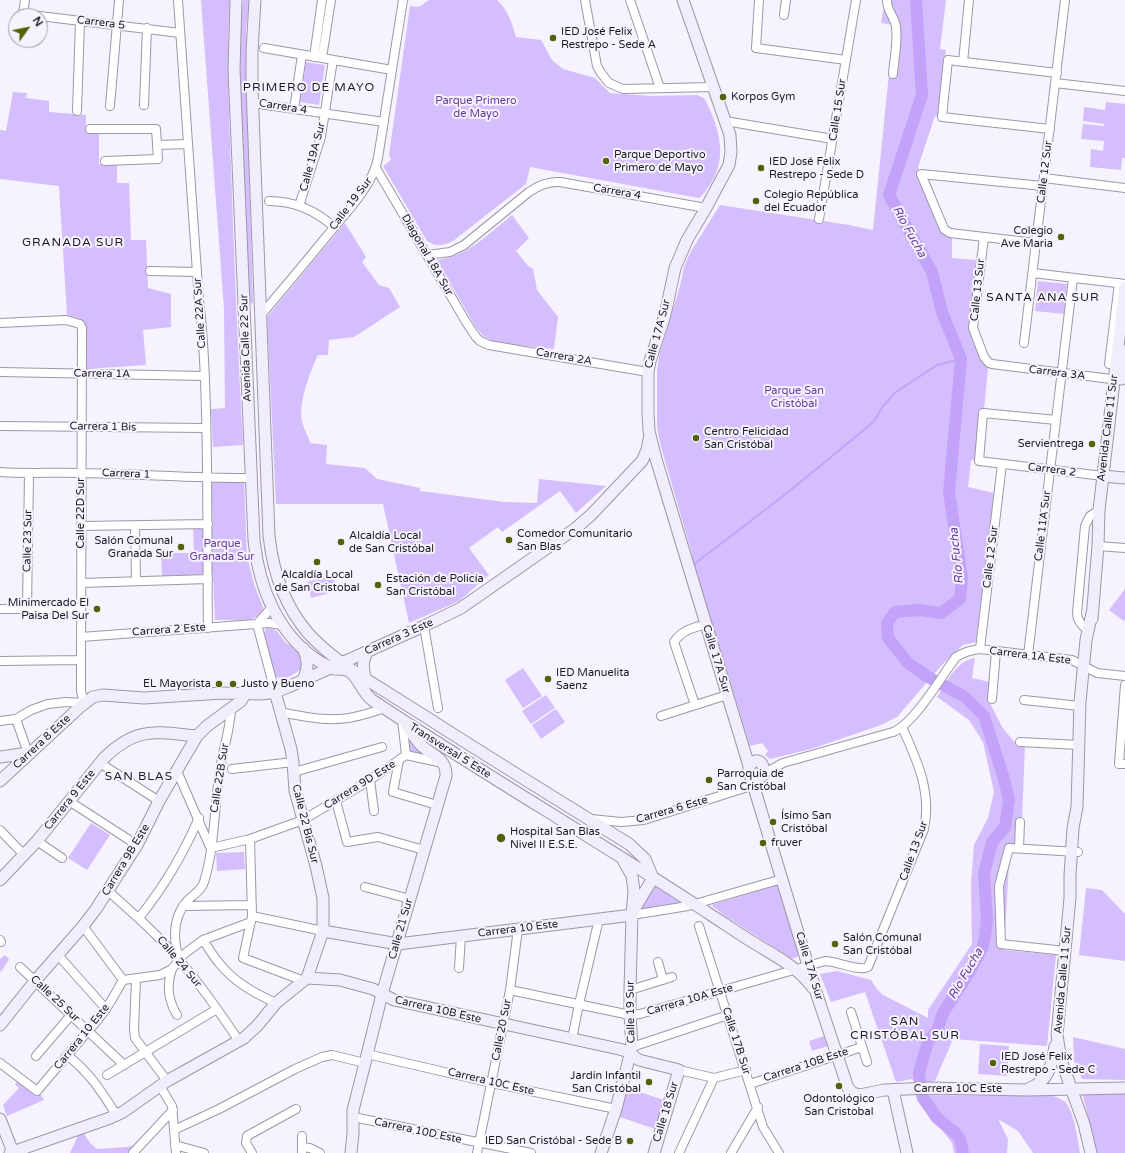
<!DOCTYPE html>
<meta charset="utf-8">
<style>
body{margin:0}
#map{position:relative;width:1125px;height:1153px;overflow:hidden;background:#f6f2fe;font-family:"Varela Round",sans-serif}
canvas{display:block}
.north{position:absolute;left:8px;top:8px;width:40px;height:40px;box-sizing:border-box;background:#f6f2fe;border:1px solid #9f9ca6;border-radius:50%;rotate:57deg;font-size:11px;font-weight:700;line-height:16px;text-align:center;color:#1c1a21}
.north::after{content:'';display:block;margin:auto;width:14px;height:18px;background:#526207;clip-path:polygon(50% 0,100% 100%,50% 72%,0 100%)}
</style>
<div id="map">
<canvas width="1125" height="1153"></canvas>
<div class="north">N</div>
</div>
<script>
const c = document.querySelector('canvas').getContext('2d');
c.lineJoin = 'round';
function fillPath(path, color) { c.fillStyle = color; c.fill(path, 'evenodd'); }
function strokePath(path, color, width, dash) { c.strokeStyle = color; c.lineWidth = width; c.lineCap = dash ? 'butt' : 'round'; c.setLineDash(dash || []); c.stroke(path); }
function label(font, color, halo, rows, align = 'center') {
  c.font = font + ' "Varela Round",sans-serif'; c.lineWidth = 4; c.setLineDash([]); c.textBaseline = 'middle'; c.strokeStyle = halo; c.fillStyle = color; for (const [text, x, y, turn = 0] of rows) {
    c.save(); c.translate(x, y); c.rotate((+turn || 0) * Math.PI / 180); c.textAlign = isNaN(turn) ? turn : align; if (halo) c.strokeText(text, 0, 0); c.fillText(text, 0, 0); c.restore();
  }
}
const green = new Path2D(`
 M 201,0 L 230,0 C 226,55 229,111 231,167 C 234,260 238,352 243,445 L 213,447 L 211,409 L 225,408 L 224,309 Z
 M 243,0 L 250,0 L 246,28 L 249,123 L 248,138 L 253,303 L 246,305 L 239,34 Z
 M 429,0 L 497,0 C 508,10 512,23 516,37 L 541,40 L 552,60 L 563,69 L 595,78 L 610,93 L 652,96 L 697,95 L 704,98 C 719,125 729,160 709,186 C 706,191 703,195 699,198 L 530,167 L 526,184 L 453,241 C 443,246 436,247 427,241 L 383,166 L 391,160 L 389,155 L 410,6 L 419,7 Z
 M 885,0 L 946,0 L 940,49 L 946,50 L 939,117 L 935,116 L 918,167 L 945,235 L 952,237 L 952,258 L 977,260 L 969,329 L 988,368 L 979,461 L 971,460 L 968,487 L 994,493 L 976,642 L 963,645 L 955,652 L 942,665 L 897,717 L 881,725 L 811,749 L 770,759 L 765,755 L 768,751 L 762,743 L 750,746 L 696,571 L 693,571 L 690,563 L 692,554 L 661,447 L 657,428 L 657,371 L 659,356 L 680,286 L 684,267 L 691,251 L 720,205 L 849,225 L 873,230 L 894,25 L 881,23 Z
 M 306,62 L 325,65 L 319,105 L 300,102 Z
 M 13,92 L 27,93 L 26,98 L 49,101 L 49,112 L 86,115 L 86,131 L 99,132 L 99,164 L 117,165 L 117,183 L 129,183 L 131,240 L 146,240 L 148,288 L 171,294 L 171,327 L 143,330 L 146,365 L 86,369 L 85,324 L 81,319 L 67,315 L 59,186 L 0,179 L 0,130 L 6,131 Z
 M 1106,102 L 1125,104 L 1125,158 L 1122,158 L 1121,170 L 1090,167 L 1091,149 L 1103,151 L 1104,141 L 1081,139 L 1083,124 L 1104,126 L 1104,124 L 1083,121 L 1084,107 L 1105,110 Z
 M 512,215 L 529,238 L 516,251 L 528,266 L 533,269 L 537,290 L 558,317 L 554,349 L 496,343 L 484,337 L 475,326 L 437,260 C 468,256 488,234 512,215 Z
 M 345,223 L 366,257 L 362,262 L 379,285 L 389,288 L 400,307 L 354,337 L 329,340 L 328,355 L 318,355 C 310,372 298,403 302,422 C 304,429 308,436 310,443 L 327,445 L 326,464 L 365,468 L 377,479 L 420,488 L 420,491 L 504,502 L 537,503 L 539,479 L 606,486 L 576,513 L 560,491 L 502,532 L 498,527 L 469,548 L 489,575 L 459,601 L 409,623 L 383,504 L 276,504 L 267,317 Z
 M 1038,281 L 1067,284 L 1064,314 L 1035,311 Z
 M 244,481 L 247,556 L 254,584 L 264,610 L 258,616 L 250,620 L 215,620 L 213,574 L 162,576 L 161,553 L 194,553 L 193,528 L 213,527 L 211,482 Z
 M 333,575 L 337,591 L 311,598 L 307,582 Z
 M 1125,589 L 1125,619 L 1124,621 L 1109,610 Z
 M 267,628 C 277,627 280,636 286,643 C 288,645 292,645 294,648 C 300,653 302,660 302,668 C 293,675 288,680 276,677 C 271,668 257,636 267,628 Z
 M 975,658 L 972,678 L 990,682 L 989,701 L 1002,727 L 1015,743 L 1025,744 L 1021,846 L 1010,846 L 1004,950 L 1056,955 L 1047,1046 L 953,1039 L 935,1081 L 916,1083 L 912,1079 L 896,1082 L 865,992 L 831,1002 L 820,974 L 837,971 L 871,980 L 877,989 L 883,995 L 928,1018 L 928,1010 L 972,944 L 971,885 L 974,845 L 988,818 L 994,792 L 983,742 L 969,720 L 937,697 C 947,682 957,660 975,658 Z
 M 523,668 L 542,696 L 523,708 L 505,680 Z
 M 546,695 L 555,708 L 531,724 L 522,711 Z
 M 556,709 L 565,722 L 541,739 L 532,725 Z
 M 407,735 L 434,760 L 408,752 Z
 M 91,823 L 110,835 L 87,870 L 68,858 Z
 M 244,852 L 245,869 L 217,871 L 216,853 Z
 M 654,884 L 684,902 L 636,910 Z
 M 778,885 L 799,956 L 792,959 L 728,918 L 711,905 Z
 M 1086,888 L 1102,890 L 1125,914 L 1125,961 L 1079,955 Z
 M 5,955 L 9,959 L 3,969 L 0,972 L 0,959 Z
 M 824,1036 L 828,1046 L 812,1051 L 809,1041 Z
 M 1073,1037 L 1125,1049 L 1125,1080 L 1082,1079 L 1074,1061 Z
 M 980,1044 L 1009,1046 L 1007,1076 L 978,1074 Z
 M 19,1078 L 39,1092 L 44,1100 L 7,1116 L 3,1105 L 19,1088 L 15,1084 Z
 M 627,1088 L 664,1100 L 655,1129 L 617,1116 Z
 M 1082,1092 L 1125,1092 L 1125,1153 L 1096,1153 L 1096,1149 Z
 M 920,1095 L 1053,1096 C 1056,1097 1061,1099 1064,1101 C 1074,1109 1078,1141 1080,1153 L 1033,1153 L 1018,1131 L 998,1119 L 1008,1139 L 1007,1153 L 954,1153 L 952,1143 L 924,1107 Z
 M 81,1129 L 90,1143 L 97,1149 L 128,1147 L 140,1143 L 130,1153 L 70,1153 Z`);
const stream = new Path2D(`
 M 693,565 L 787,493 L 859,434 L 874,421 L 883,406 L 896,392 L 937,365 L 961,359`);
const river = new Path2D(`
 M 916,0 L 922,95 L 889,195 L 932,272 L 942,312 L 961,359 L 949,492 L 962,578 L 960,599 L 941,613 L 919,610 L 895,612 L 887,623 L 888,638 L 908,663 L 928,677 L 965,697 L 984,716 L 1004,779 L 1009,800 L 1005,827 L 992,842 L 984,874 L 987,920 L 985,937 L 982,949 L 970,971 L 943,1013 L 937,1031 L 928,1041 L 919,1073 L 921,1092 L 923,1098 L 937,1118 L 954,1132 L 960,1139 L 963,1153`);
const street = new Path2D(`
 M 25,0 L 23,14 L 180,33
 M 178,0 L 199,301 C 204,337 205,374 206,411 C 208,483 207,555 208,628
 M 585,0 L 597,66 L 601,73 L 609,83 L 623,89 L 713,87
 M 630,0 L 660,88
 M 759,0 L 756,48 L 846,60
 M 887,0 C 886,10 895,17 896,27 C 898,42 894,59 893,74
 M 784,15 L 786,0
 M 264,48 L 392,70
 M 314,57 L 322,0
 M 322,58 L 331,0
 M 963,62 L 969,0
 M 1055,83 L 1125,91
 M 253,103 L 384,122
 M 144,105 L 147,28
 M 110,106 L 119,0
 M 294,109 L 302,55
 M 77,111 L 80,21
 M 725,121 L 833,139
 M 90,129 L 156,129 L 158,159 L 105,161
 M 1050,129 L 942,117 L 948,60 L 1057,73
 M 157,145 L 188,144
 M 376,168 L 466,322 L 476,337 L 480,341 L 489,345 L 648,372
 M 1044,178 L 1125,188
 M 269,201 C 294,201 315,210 334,227
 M 299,206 L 321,137 L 333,60
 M 819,219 L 856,0
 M 984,237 L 973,328 L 984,357 L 989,363 L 992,364 L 1119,380
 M 1036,243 L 950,233 L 944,229 L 942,224 L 921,174 L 1043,186
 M 427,255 L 450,252 L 464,245 L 529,192 C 539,185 548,181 560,182 L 706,208
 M 150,271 L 197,272
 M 1033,273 L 1125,284
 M 261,315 C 283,289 305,263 326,237 C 344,215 373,186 378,158 L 403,0
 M 0,323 L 66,320 L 80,324 L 82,328 L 81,660 L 81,691 L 84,703 L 66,702 L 48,704 L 31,710 L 16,719 L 0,721
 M 1024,343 L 1065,0
 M 1116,365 L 1109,364 L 1119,283
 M 0,372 L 205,376
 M 1056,420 L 983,413 L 979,461 L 1103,476
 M 0,426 L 206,428
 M 0,472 C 28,474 55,472 83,473 C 139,474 195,478 251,478
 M 81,526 L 208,524
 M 135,526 L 136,581
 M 1098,546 L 1125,548
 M 81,583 L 208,579
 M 0,609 L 81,609
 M 27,609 L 29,474
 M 257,624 L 275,692
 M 257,624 L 272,607
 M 424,626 L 438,708
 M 1088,630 C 1082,626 1077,621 1077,613 L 1085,526 L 1090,516 L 1099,510
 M 81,637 L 269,623 L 282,625
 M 980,649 L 1002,464
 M 1028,655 L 1073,278
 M 0,661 L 81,660
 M 1125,685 L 1119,764 L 1125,764
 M 992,699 L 996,651
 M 1024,700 L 1080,706
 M 695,705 L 674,642 C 682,630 693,628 706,624
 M 280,712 C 306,717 332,723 358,716 C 367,714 376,711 385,708
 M 661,716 L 727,695
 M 16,719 L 28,753
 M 402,720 L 406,755
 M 1020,742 L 1079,745
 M 399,760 L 393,792 L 437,805
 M 100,763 L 159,801
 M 232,769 L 293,762
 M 177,771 L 210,847
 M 294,772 L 382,747
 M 763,774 L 783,763 L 893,732 C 914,724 941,677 956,657 C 964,652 971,650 980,649 L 1072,660 L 1097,673 L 1125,676
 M 370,780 L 374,811
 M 69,801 L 137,845
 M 336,801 L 347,842 L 378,837 L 424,850
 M 591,819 L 621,822 L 644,820 L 754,785
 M 0,830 L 24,855
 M 250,839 L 252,916 L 243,958 L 304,981
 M 37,841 L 62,858
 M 211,848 L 250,839 L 303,820 L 370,780 L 406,755 L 443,763
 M 1019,848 L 1020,822
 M 365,887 L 410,899
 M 108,891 C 133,913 158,935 179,960 C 201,985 220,1013 239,1041
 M 183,906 L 252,905
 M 632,915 L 688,906 L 782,879
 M 252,916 L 323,931
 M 139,918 C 165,885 182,856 199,818
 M 83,926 L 123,980
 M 699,926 L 763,1127 L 779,1153
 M 0,940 L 1,942
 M 203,940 C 208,947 213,956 219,963 C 234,982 254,993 276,1003
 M 1065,951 L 1001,944 L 999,886 L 1009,848 L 1078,852
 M 58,955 L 106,1009
 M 179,960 C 173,939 172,917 188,900 C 194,894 202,890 204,882 C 215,847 214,806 220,770 C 223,750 230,730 231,709
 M 658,962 L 663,980
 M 20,967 L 124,1065
 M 459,968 L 461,936
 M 172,969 C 166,986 168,1000 177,1015
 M 136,979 L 134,1029 L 135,1038 L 167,1081
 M 123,980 L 160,975 L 172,969 L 184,954 L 203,940 L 251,922
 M 510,990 L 630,1015 L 640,1014 L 825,961 C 837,961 859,972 868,967 L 924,829 C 932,792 917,760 902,727
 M 630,990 L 672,977
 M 851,1012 L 867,1062
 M 572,1039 L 579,1004 L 599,919
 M 632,1047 L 728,1015
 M 367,1054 L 492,1083 L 616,1109
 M 67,1055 C 91,1074 101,1091 117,1116
 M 36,1056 L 71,1015
 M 0,1063 L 37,1091 L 88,1031 C 103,1016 113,998 123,980
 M 679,1070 L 714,1078 L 746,1070
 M 107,1075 L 217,1009
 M 750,1084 L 862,1047
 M 160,1086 L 172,1106 L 176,1153
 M 353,1117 L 531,1153
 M 174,1130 L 219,1109 L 295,1069 L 322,1057 L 332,1055 L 365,1063
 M 175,1145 L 204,1153
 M 302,1147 L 310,1148 L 320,1153
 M 133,1153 L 173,1110
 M 252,1153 L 246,1143 L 247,1136 L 296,1109
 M 302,1153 L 302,1136
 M 477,1153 L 510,990 L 518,929
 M 679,1153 L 714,1078
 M 731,1153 L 758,1107`);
const secondary = new Path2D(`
 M 236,0 L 234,70 L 254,540 C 259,588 278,635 320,662 C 325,664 329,667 334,669 C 339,670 344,668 349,671 C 359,678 362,692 372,700 C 483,774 599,841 711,915 C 725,924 739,934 754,943 C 775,956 798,967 813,988
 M 255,0 L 252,52 L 252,87 L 269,536 C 273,572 284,605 308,633 C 324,651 344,665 364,678 C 385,691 405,704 426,717 C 493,760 561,802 629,844 L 645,859 L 653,878
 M 683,0 L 730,135 L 731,152 L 729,165 L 706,208 L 687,240 L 675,268 L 665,315 L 650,361 L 648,372 L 648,412 L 649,431 L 656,459 L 749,766 L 749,771 L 817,995 L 848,1088 L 853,1093 L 860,1095 L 884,1090 L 929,1088 L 1027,1090 L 1125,1088
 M 1122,379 L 1125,351
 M 1103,476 L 1125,478
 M 1092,619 L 1098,546 L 1099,510 L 1125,287
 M 303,648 C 308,660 309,668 303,680
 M 366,679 C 362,669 362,660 368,651
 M 275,692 L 291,749 L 293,762 L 295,791 L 316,866 L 323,898 L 323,931 L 307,978
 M 0,757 L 28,753
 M 749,766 C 764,747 772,788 751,775
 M 0,781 L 81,706 L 93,697 L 103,695 L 144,698 L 223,693 L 262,694 L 275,692 L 288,687 L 424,626 L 461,608 L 576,528 L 591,515 L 642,461 L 647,450 L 649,439
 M 0,880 L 37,841 L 104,758 C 137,726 155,732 197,736
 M 635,908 L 653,878
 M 323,931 L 398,944 L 632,915
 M 0,1025 L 35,981 L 83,926 L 96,909 L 137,845 L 159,801 L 197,736 L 207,726 L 241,701 L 245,694
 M 1030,1088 C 1049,1081 1052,1064 1055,1046
 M 893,1090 L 907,1153
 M 0,1119 L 13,1152
 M 10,1153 L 110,1118 L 123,1112 L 167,1081 L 244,1038 L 257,1026 L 276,1003 L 307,978 L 340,980 L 373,989 L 394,1000 L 619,1049 L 626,1051 L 639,1060 L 679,1070 L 654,1153
 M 351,1153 L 353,1133 L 353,1110 L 365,1063 L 382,994 L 446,776 C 447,760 433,755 423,747 C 416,741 412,733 407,726
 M 601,1153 L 616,1109 L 632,1047 L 630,1015 L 630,990 L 632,915 L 634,891 L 632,876 L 623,860
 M 1091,1153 L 1084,1124 L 1061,1060 L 1057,1035 L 1070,898 L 1070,876 L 1073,828 L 1077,807 L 1080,702 L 1086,640 L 1092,613`);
const markers = [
 [553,38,4,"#526207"],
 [723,97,4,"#526207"],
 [606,161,4,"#526207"],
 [761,168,4,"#526207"],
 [756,201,4,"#526207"],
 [1061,237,4,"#526207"],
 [696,438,4,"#526207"],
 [1092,444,4,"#526207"],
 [509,540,4,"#526207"],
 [341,542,4,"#526207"],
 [181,547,4,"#526207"],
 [317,562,4,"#526207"],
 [378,585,4,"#526207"],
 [97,609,4,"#526207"],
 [548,679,4,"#526207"],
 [219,684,4,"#526207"],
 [233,684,4,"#526207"],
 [709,780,4,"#526207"],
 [773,822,4,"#526207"],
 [501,838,5,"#526207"],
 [763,843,4,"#526207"],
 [835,944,4,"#526207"],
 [993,1063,4,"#526207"],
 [649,1082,4,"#526207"],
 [839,1086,4,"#526207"],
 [630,1141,4,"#526207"]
];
const streetNames = [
 ["Carrera 5",101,23,7],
 ["Carrera 4",283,107,9],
 ["Calle 15 Sur",838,110,-81],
 ["Calle 19A Sur",313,157,-75],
 ["Calle 12 Sur",1045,172,-83],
 ["Carrera 4",617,192,10],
 ["Calle 19 Sur",351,204,-53],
 ["Diagonal 18A Sur",427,255,60],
 ["Calle 13 Sur",978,290,-84],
 ["Calle 22A Sur",200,313,-94],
 ["Calle 17A Sur",658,334,-75],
 ["Avenida Calle 22 Sur",246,348,-92],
 ["Carrera 2A",564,357,10],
 ["Carrera 3A",1057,373,7],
 ["Carrera 1A",102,374,1],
 ["Carrera 1 Bis",103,427,1],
 ["Avenida Calle 11 Sur",1108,428,-83],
 ["Carrera 2",1052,470,7],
 ["Carrera 1",126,474,2],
 ["Calle 22D Sur",81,513,-90],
 ["Calle 11A Sur",1043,526,-83],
 ["Calle 23 Sur",28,541,-89],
 ["Calle 12 Sur",991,557,-83],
 ["Carrera 2 Este",169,630,-4],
 ["Carrera 3 Este",399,637,-24],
 ["Carrera 1A Este",1030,656,7],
 ["Calle 17A Sur",716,659,73],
 ["Carrera 8 Este",42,742,-43],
 ["Transversal 5 Este",450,751,32],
 ["Calle 22B Sur",220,778,-81],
 ["Carrera 9D Este",360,785,-32],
 ["Carrera 9 Este",70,800,-51],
 ["Carrera 6 Este",672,810,-16],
 ["Calle 22 Bis Sur",305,824,76],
 ["Calle 13 Sur",914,851,-70],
 ["Carrera 9B Este",126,860,-59],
 ["Calle 21 Sur",401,929,-74],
 ["Carrera 10 Este",518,929,-7],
 ["Calle 24 Sur",179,962,50],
 ["Calle 17A Sur",809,966,73],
 ["Avenida Calle 11 Sur",1063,980,-85],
 ["Calle 25 Sur",55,999,43],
 ["Carrera 10A Este",690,1000,-16],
 ["Carrera 10B Este",438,1010,13],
 ["Calle 19 Sur",631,1012,-91],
 ["Calle 20 Sur",502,1030,-79],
 ["Carrera 10 Este",82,1037,-51],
 ["Calle 17B Sur",736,1041,72],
 ["Carrera 10B Este",806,1065,-18],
 ["Carrera 10C Este",491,1082,13],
 ["Carrera 10C Este",958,1089],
 ["Calle 18 Sur",666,1112,-73],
 ["Carrera 10D Este",418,1131,12]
];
const poiNames = [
 ["IED José Felix",561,32],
 ["Restrepo - Sede A",561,45],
 ["Korpos Gym",731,97],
 ["Parque Deportivo",614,155],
 ["Primero de Mayo",614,168],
 ["IED José Felix",769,162],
 ["Restrepo - Sede D",769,175],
 ["Colegio República",764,195],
 ["del Ecuador",764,208],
 ["Colegio",1053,231,"right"],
 ["Ave Maria",1053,244,"right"],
 ["Centro Felicidad",704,432],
 ["San Cristóbal",704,445],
 ["Servientrega",1084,444,"right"],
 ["Comedor Comunitario",517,534],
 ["San Blas",517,547],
 ["Alcaldía Local",349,536],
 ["de San Cristóbal",349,549],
 ["Salón Comunal",173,541,"right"],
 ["Granada Sur",173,554,"right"],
 ["Alcaldía Local",317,575,"center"],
 ["de San Cristobal",317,588,"center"],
 ["Estación de Policía",386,579],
 ["San Cristóbal",386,592],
 ["Minimercado El",89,603,"right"],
 ["Paisa Del Sur",89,616,"right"],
 ["IED Manuelita",556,673],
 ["Saenz",556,686],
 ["EL Mayorista",211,684,"right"],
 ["Justo y Bueno",241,684],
 ["Parroquia de",717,774],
 ["San Cristóbal",717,787],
 ["Ísimo San",781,816],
 ["Cristóbal",781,829],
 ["Hospital San Blas",510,832],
 ["Nivel II E.S.E.",510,845],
 ["fruver",771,843],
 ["Salón Comunal",843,938],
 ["San Cristóbal",843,951],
 ["IED José Felix",1001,1057],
 ["Restrepo - Sede C",1001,1070],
 ["Jardín Infantil",641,1076,"right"],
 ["San Cristóbal",641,1089,"right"],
 ["Odontológico",839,1099,"center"],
 ["San Cristobal",839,1112,"center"],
 ["IED San Cristóbal - Sede B",622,1141,"right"]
];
const parkNames = [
 ["Parque Primero",476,101],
 ["de Mayo",476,114],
 ["Parque San",794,391],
 ["Cristóbal",794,404],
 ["Parque",222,544],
 ["Granada Sur",222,557]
];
const neighbourhoodNames = [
 ["PRIMERO DE MAYO",309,88],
 ["GRANADA SUR",73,243],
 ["SANTA ANA SUR",1043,298],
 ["SAN BLAS",139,777],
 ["SAN",905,1022],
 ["CRISTÓBAL SUR",905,1036]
];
const waterNames = [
 ["Río Fucha",909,232,61],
 ["Río Fucha",957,556,-96],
 ["Río Fucha",966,974,-60]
];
fillPath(green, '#d4befe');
strokePath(stream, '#c3a3fa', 2);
strokePath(river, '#c3a3fa', 12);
strokePath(street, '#9d97a9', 10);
strokePath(secondary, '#9d97a9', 13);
strokePath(street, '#fff', 8);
strokePath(secondary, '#f2edfb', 11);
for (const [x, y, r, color] of markers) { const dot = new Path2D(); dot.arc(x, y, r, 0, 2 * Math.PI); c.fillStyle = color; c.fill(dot); strokePath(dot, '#f6f2fe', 1.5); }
label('11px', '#1c1a21', '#f6f2fe', streetNames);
label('11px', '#1c1a21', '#f6f2fe', poiNames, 'left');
label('11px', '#663b9e', '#f6f2fe', parkNames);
c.letterSpacing = '1px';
label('12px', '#1c1a21', '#f6f2fe', neighbourhoodNames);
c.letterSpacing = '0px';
label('italic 12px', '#663a9e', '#f6f2fe', waterNames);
</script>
